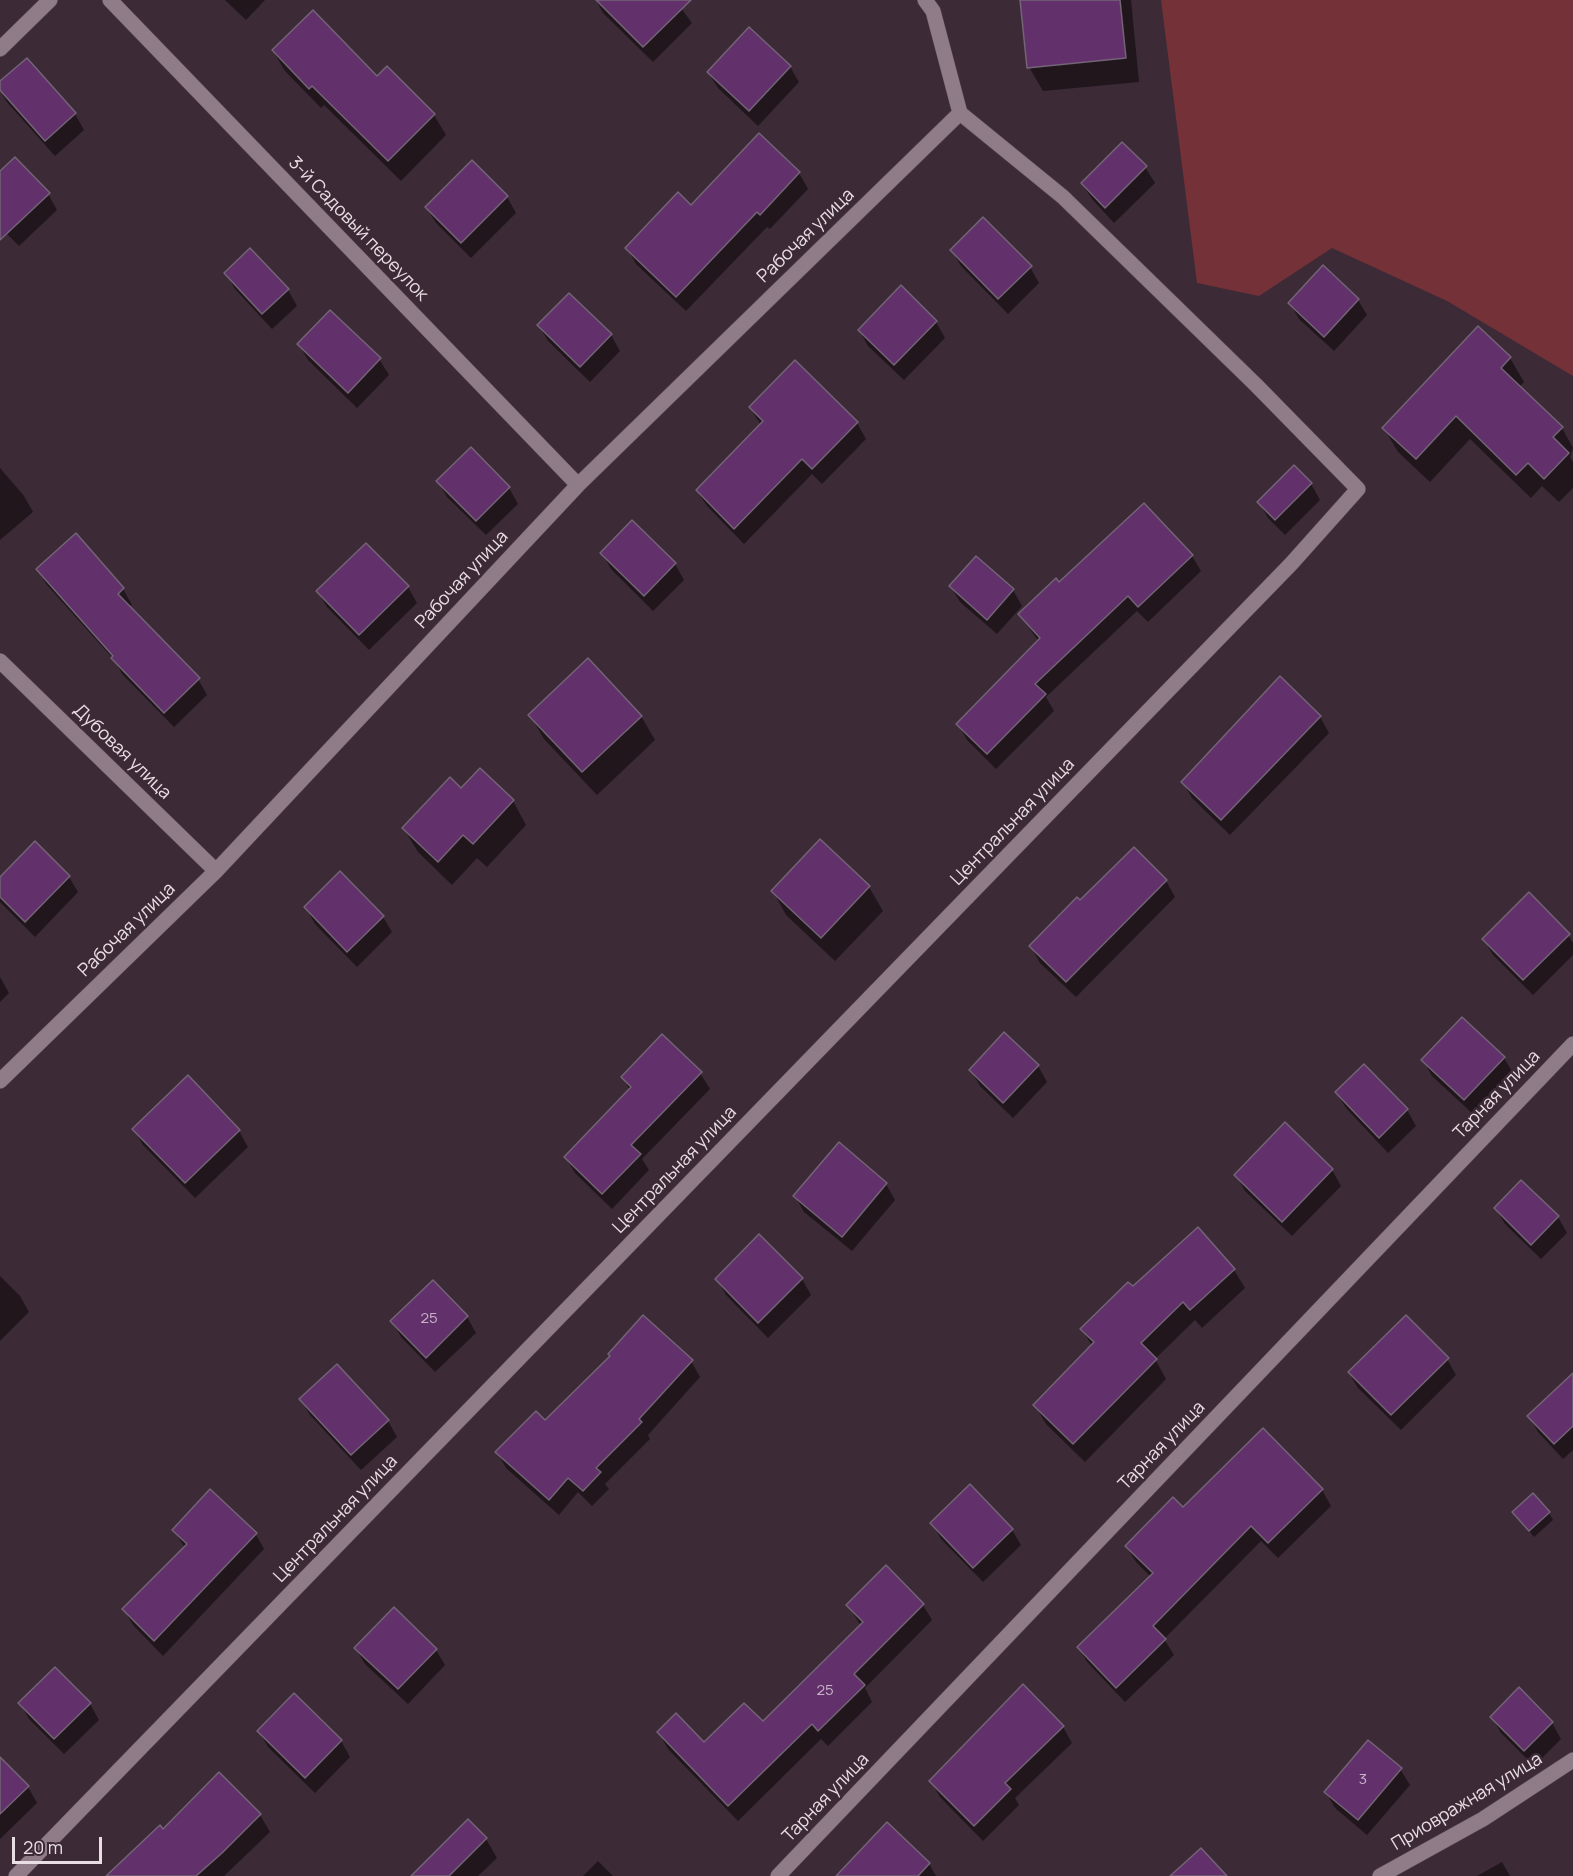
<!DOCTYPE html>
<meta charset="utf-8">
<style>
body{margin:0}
#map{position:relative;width:1573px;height:1876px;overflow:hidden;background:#3c2a36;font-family:Manrope,sans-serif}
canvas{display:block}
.scale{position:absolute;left:12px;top:1837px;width:90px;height:27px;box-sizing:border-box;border:3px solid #eadee5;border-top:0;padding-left:8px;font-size:18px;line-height:21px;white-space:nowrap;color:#eadee5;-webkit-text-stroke:4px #3c2a36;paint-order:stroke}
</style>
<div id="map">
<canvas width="1573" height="1876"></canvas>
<div class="scale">20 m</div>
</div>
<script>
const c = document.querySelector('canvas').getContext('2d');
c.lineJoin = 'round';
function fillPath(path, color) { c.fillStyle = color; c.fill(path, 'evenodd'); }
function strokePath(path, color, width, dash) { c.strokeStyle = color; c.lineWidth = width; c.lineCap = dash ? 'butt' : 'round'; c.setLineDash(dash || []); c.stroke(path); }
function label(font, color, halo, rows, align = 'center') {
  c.font = font + ' Manrope,sans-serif'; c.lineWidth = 5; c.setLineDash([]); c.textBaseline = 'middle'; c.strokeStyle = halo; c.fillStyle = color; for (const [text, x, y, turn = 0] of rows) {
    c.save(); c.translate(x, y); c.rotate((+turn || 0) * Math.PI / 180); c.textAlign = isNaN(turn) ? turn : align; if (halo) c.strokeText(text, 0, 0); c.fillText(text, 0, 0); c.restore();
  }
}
const green = new Path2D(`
 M 1161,0 L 1573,0 L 1573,376 L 1447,301 L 1332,248 L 1259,296 L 1197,283 Z`);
const shadow = new Path2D(`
 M 225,0 L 265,0 L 246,20 Z
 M 596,0 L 675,0 L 692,23 L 653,62 L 603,13 Z
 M 1022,0 L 1131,0 L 1139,82 L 1043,91 L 1029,67 Z
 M 273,51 L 377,78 L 434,115 L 446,135 L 401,181 L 324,105 L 321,108 L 285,71 Z
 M 27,60 L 75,114 L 84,130 L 55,156 L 6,101 L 0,90 L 0,83 Z
 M 790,67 L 799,82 L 758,126 L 718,88 L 708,72 Z
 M 759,135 L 799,173 L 808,189 L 770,229 L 767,227 L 686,311 L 636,264 L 627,248 L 691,207 Z
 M 1145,167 L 1155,183 L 1114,223 L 1092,199 L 1082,184 Z
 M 0,173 L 48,194 L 57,210 L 19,246 L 0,227 Z
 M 507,197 L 516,213 L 471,258 L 436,223 L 426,207 Z
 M 250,250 L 288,290 L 297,306 L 272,329 L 235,289 L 226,273 Z
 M 952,251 L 1030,267 L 1039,283 L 1008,314 L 961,266 Z
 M 570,295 L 611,335 L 620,351 L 590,382 L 548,341 L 539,326 Z
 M 1358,300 L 1367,315 L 1334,351 L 1299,319 L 1290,303 Z
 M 936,322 L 945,338 L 904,380 L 868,346 L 859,330 Z
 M 299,345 L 379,359 L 389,375 L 357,408 L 308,360 Z
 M 1510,358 L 1524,382 L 1519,387 L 1562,428 L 1573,448 L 1570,457 L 1573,462 L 1573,488 L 1559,502 L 1542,486 L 1531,498 L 1470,439 L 1430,482 L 1398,452 L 1384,428 Z
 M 750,408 L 857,423 L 866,439 L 822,484 L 812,474 L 744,544 L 707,506 L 697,491 L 761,425 Z
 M 0,468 L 24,496 L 33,512 L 0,540 Z
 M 438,481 L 509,488 L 518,504 L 486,535 L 447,497 Z
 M 1311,484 L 1320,500 L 1285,535 L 1268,518 L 1259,502 Z
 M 632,522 L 675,564 L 684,580 L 653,611 L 611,569 L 602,553 Z
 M 75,535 L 123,589 L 132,605 L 129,608 L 198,679 L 207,695 L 174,727 L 122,674 L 116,662 L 47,585 L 37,569 Z
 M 1192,556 L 1201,571 L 1148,622 L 1137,611 L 1046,697 L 1054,711 L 996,769 L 967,740 L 958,724 L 1039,642 L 1020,615 L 1059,584 Z
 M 408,587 L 417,603 L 369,650 L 327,607 L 318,592 Z
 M 951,587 L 1013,590 L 1022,606 L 997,634 L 960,602 Z
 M 530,715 L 641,716 L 655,740 L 597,795 L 544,739 Z
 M 1320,717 L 1329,733 L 1230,835 L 1192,798 L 1183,782 Z
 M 462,790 L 513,801 L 526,825 L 487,867 L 477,858 L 452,885 L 418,852 L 404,829 Z
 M 69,877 L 78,892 L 35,937 L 0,902 L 0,879 Z
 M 1166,881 L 1175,897 L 1076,997 L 1040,963 L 1031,947 L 1080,902 Z
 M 869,887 L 883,911 L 835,961 L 786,915 L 773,891 Z
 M 306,908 L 383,917 L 392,932 L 357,967 L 315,924 Z
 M 1568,935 L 1573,943 L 1573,955 L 1533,995 L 1493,955 L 1484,940 Z
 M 0,977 L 9,993 L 0,1002 Z
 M 1504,1058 L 1513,1073 L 1474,1115 L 1432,1076 L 1423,1060 Z
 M 1038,1066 L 1047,1082 L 1013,1118 L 980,1086 L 971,1071 Z
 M 1364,1066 L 1407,1110 L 1416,1126 L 1388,1153 L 1346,1108 L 1336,1092 Z
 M 700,1073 L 710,1089 L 642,1159 L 649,1170 L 612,1209 L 575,1173 L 566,1158 L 630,1091 L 623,1077 Z
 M 134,1129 L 239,1131 L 248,1147 L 195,1198 L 143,1145 Z
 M 1332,1170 L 1341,1186 L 1292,1236 L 1245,1191 L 1236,1175 Z
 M 886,1184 L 895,1200 L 852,1251 L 804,1212 L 795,1196 Z
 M 1496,1209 L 1558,1217 L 1567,1233 L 1541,1259 L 1505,1224 Z
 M 1234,1270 L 1245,1288 L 1202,1328 L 1195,1320 L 1155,1359 L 1166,1379 L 1085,1462 L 1046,1424 L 1035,1405 L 1092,1346 L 1082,1329 L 1133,1288 Z
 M 0,1276 L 20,1296 L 29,1312 L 0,1341 Z
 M 717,1279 L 802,1279 L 811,1295 L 768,1338 L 726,1295 Z
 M 433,1282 L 467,1317 L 476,1333 L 435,1372 L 401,1337 L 392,1321 Z
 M 1447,1359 L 1456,1375 L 1401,1430 L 1358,1388 L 1349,1373 Z
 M 691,1361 L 700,1377 L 648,1435 L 650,1439 L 605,1484 L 609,1489 L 592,1506 L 578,1492 L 559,1515 L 506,1468 L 497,1452 L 545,1422 Z
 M 1573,1375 L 1573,1450 L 1563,1459 L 1538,1432 L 1529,1416 Z
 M 301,1400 L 388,1421 L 397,1437 L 361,1470 L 310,1415 Z
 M 1263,1430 L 1322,1490 L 1331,1506 L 1278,1558 L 1261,1541 L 1164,1639 L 1174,1655 L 1125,1702 L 1088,1663 L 1078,1648 L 1151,1577 L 1136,1562 L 1126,1546 L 1183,1510 Z
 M 1514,1512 L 1549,1513 L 1553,1520 L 1534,1537 Z
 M 932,1523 L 1012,1530 L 1021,1545 L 983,1582 L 941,1539 Z
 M 174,1530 L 255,1533 L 264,1549 L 163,1656 L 133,1625 L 124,1610 L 185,1548 Z
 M 886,1567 L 923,1605 L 932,1620 L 865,1688 L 872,1702 L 828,1746 L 821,1739 L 738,1821 L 668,1749 L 659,1733 L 704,1744 L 763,1723 L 861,1626 L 848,1605 Z
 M 356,1649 L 436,1650 L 445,1665 L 408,1704 L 365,1664 Z
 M 55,1669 L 90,1704 L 99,1720 L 64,1754 L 29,1719 L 20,1703 Z
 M 1519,1690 L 1552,1723 L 1561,1739 L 1534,1766 L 1501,1733 L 1492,1717 Z
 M 294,1696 L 341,1741 L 350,1757 L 315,1793 L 268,1747 L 259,1732 Z
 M 1063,1727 L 1072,1743 L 1015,1798 L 1019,1805 L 983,1841 L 940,1797 L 931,1781 Z
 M 0,1759 L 28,1787 L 37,1803 L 0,1839 Z
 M 1400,1769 L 1410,1785 L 1367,1835 L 1335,1808 L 1326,1792 Z
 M 260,1815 L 270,1832 L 224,1876 L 109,1876 L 163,1831 Z
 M 468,1821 L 486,1839 L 497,1858 L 478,1876 L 413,1876 Z
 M 598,1861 L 613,1876 L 583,1876 Z
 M 1502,1862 L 1510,1876 L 1477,1876 Z
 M 929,1864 L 936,1876 L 848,1876 Z`);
const building = new Path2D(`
 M 596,0 L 691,0 L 643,47 Z
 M 1020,0 L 1120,0 L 1126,58 L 1027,68 Z
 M 313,10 L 377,76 L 387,66 L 435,114 L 388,161 L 312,86 L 309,89 L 272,50 Z
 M 749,27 L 791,66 L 749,111 L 707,72 Z
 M 27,58 L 76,113 L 45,141 L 0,90 L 0,81 Z
 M 759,133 L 800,172 L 760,215 L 757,212 L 676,297 L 625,248 L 678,192 L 691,205 Z
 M 1122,142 L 1147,166 L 1105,208 L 1081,183 Z
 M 15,157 L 50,193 L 0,240 L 0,171 Z
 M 472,160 L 508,196 L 461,243 L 425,207 Z
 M 983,217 L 1032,266 L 998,299 L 950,250 Z
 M 250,248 L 289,289 L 262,314 L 224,273 Z
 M 1323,265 L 1359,299 L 1324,337 L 1288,303 Z
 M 901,285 L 937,321 L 894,365 L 858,330 Z
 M 569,293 L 612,334 L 580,367 L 537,325 Z
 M 330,310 L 381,358 L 348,393 L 297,344 Z
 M 1478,326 L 1511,357 L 1501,368 L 1563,427 L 1553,437 L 1569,453 L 1544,479 L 1528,463 L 1516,475 L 1456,416 L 1416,459 L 1382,428 Z
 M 795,360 L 858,422 L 812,469 L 802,459 L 734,529 L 696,490 L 763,421 L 749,407 Z
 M 471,447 L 510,487 L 476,521 L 436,481 Z
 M 1294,465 L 1312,483 L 1275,520 L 1257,502 Z
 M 1144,503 L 1193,555 L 1138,607 L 1128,596 L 1035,684 L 1046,694 L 987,754 L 956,724 L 1040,638 L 1018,614 L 1056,578 L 1059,582 Z
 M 632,520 L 676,563 L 644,596 L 600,553 Z
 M 76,533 L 124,588 L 118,594 L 200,678 L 164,713 L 111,658 L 113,656 L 36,569 Z
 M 366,543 L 409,586 L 359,635 L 316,591 Z
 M 976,556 L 1014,589 L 987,620 L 949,586 Z
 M 588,658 L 642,716 L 582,772 L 528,715 Z
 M 1280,676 L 1321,716 L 1221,820 L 1181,782 Z
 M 480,768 L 514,800 L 473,844 L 463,835 L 438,862 L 402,828 L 450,777 L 461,788 Z
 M 820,839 L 870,886 L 821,938 L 771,891 Z
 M 35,841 L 70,876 L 25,922 L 0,897 L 0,877 Z
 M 1134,847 L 1167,880 L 1066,982 L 1029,946 L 1077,897 L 1080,900 Z
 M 340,871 L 384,916 L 347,952 L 304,907 Z
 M 1529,892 L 1570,934 L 1523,980 L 1482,939 Z
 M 1462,1017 L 1505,1057 L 1464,1100 L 1421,1060 Z
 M 1004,1032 L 1039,1065 L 1003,1103 L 969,1070 Z
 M 662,1034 L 702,1072 L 631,1145 L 641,1154 L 602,1194 L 564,1157 L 631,1087 L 621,1077 Z
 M 1364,1064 L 1408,1109 L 1379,1138 L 1335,1092 Z
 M 188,1075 L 240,1130 L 185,1183 L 132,1129 Z
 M 1285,1122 L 1333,1169 L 1282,1222 L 1234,1175 Z
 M 839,1142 L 887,1183 L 842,1237 L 793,1196 Z
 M 1521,1180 L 1559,1216 L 1531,1245 L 1494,1208 Z
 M 1198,1227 L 1235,1269 L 1190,1310 L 1183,1302 L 1141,1343 L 1157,1359 L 1073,1444 L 1033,1405 L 1094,1342 L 1080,1329 L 1128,1282 L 1133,1286 Z
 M 759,1234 L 803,1278 L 758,1323 L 715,1279 Z
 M 433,1280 L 468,1316 L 426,1358 L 390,1321 Z
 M 643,1315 L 693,1360 L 639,1419 L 642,1422 L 596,1468 L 601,1472 L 583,1491 L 568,1478 L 549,1500 L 495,1452 L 536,1411 L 545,1420 L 610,1356 L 608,1354 Z
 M 1406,1315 L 1449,1358 L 1391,1415 L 1348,1372 Z
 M 337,1364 L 389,1420 L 351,1455 L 299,1399 Z
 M 1573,1373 L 1573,1426 L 1554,1444 L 1527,1416 Z
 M 1263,1428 L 1323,1489 L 1268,1543 L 1251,1526 L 1153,1626 L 1166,1639 L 1116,1688 L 1077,1647 L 1153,1573 L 1125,1546 L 1173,1497 L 1183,1507 Z
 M 970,1484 L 1013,1529 L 973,1568 L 930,1523 Z
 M 210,1489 L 257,1533 L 154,1641 L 122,1609 L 187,1544 L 172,1530 Z
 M 1533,1493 L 1550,1512 L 1529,1531 L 1512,1512 Z
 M 886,1565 L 924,1604 L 854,1674 L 865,1685 L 818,1731 L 812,1724 L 728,1806 L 657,1732 L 676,1713 L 704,1742 L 744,1703 L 763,1721 L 863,1622 L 846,1605 Z
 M 394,1607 L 437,1649 L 398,1689 L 354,1648 Z
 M 55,1667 L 91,1703 L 54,1739 L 18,1703 Z
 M 1023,1684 L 1064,1726 L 1005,1783 L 1011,1789 L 974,1826 L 929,1781 Z
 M 1519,1687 L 1553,1722 L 1524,1751 L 1490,1717 Z
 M 294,1693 L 342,1740 L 305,1778 L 257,1731 Z
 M 1368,1740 L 1402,1768 L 1358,1820 L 1324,1792 Z
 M 0,1757 L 29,1786 L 0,1814 Z
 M 219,1772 L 261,1814 L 222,1853 L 196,1876 L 106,1876 L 160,1825 L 163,1829 Z
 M 468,1819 L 487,1838 L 449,1876 L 411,1876 Z
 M 887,1822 L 930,1863 L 918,1876 L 836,1876 Z
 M 1201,1848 L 1227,1876 L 1170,1876 Z`);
const minor = new Path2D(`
 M 110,0 L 578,485
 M 0,49 L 50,0
 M 0,661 L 216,871
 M 0,1081 L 216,871 L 578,485 L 960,113
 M 16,1876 L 1291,564 L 1358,489 L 1256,385 L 1063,197 L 960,113 L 933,11 L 925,0
 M 778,1876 L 1573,1044
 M 1380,1876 L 1483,1819 L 1573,1760`);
const numberNames = [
 ["25",429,1319],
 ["25",825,1691],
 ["3",1363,1780]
];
const streetNames = [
 ["3-й Садовый переулок",358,229,46],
 ["Рабочая улица",806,236,-44],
 ["Рабочая улица",462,580,-47],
 ["Дубовая улица",122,752,44],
 ["Центральная улица",1013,822,-46],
 ["Рабочая улица",127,930,-44],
 ["Тарная улица",1497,1095,-46],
 ["Центральная улица",675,1170,-46],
 ["Тарная улица",1162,1446,-46],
 ["Центральная улица",336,1519,-46],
 ["Тарная улица",826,1798,-46],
 ["Приовражная улица",1467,1802,-31]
];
fillPath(green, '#743138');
fillPath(shadow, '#0007');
fillPath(building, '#62316c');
strokePath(building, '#736476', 1.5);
strokePath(minor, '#564851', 16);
strokePath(minor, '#907c89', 15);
label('15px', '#c8b3c7', null, numberNames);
label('18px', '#eadee5', '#3c2a36', streetNames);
</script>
